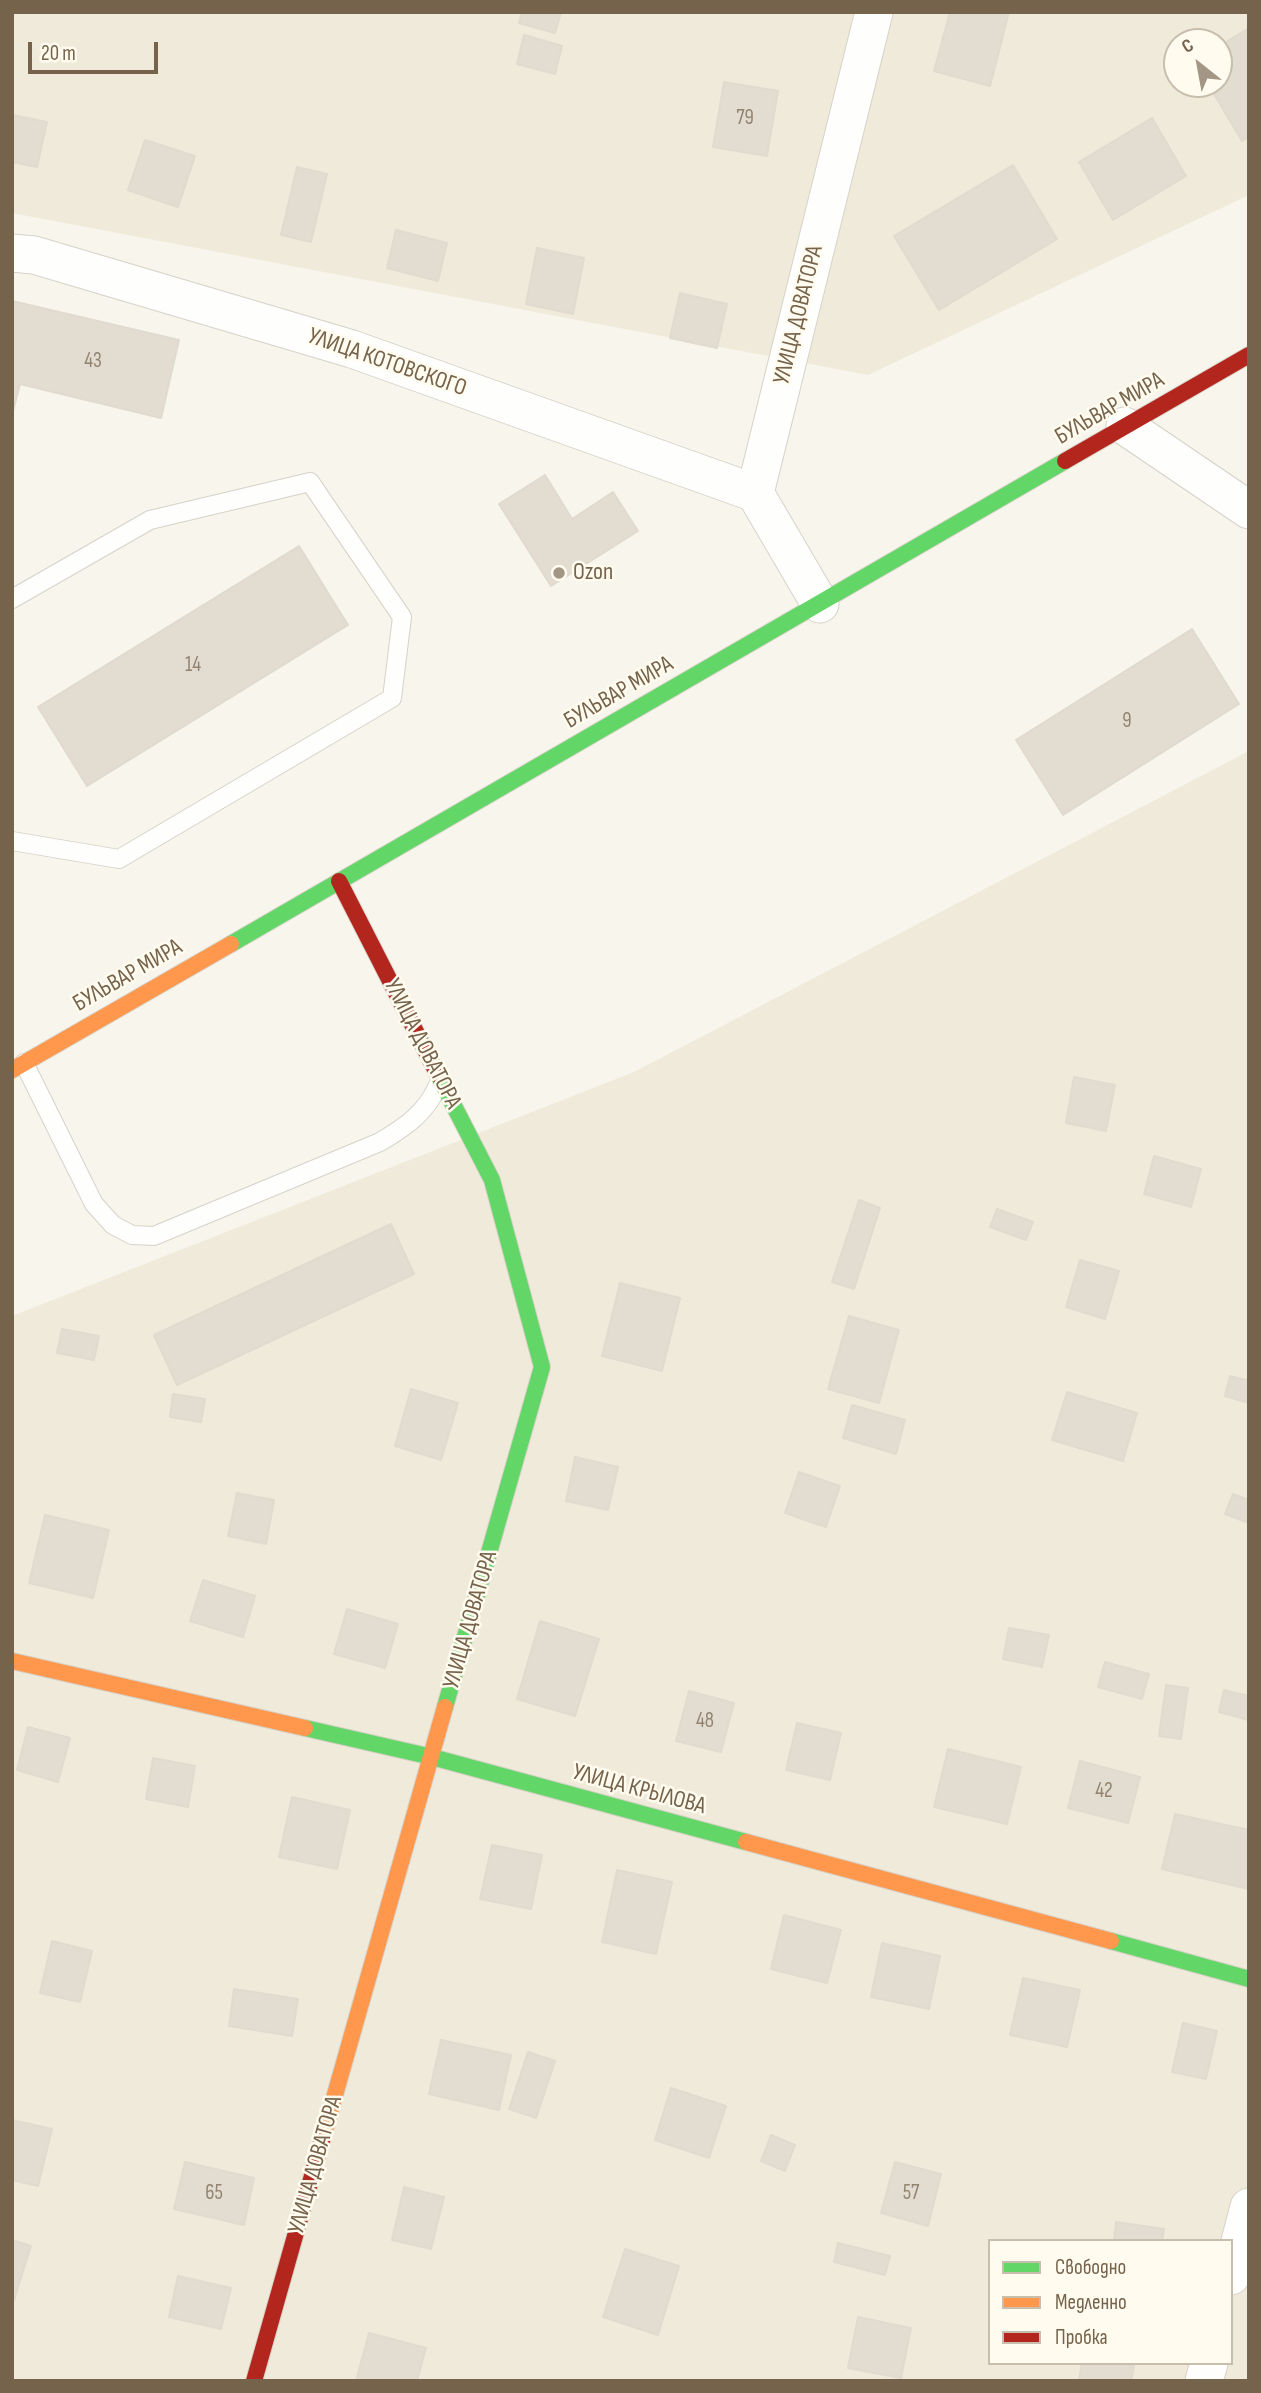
<!DOCTYPE html>
<meta charset="utf-8">
<style>
body{margin:0}
#map{position:relative;width:1261px;height:2393px;overflow:hidden;background:#f7f5ec;font-family:"Sofia Sans Condensed",sans-serif}
canvas{display:block}
.frame{position:absolute;inset:0;border:14px solid #76634c;pointer-events:none}
.legend{position:absolute;left:988px;top:2239px;width:245px;height:126px;box-sizing:border-box;background:#fffbef;border:2px solid #c8beae;margin:0;padding:9px 12px;list-style:none;font-size:21px;color:#76634c}
.legend li{display:flex;align-items:center;gap:14px;height:35px}
.legend b{width:35px;border:2px solid #c8beae}
.north{position:absolute;left:1163px;top:28px;width:70px;height:70px;box-sizing:border-box;background:#fffbef;border:2px solid #c8beae;border-radius:50%;rotate:329deg;font-size:19px;font-weight:700;line-height:28px;text-align:center;color:#76634c}
.north::after{content:'';display:block;margin:auto;width:24px;height:32px;background:#a39684;clip-path:polygon(50% 0,100% 100%,50% 72%,0 100%)}
.scale{position:absolute;left:28px;top:42px;width:130px;height:32px;box-sizing:border-box;border:4px solid #76634c;border-top:0;padding-left:9px;font-size:21px;line-height:24px;white-space:nowrap;color:#76634c;-webkit-text-stroke:5px #fffbef;paint-order:stroke}
</style>
<div id="map">
<canvas width="1261" height="2393"></canvas>
<div class="frame"></div>
<ul class="legend">
<li><b style="height:9px;background:#63d668"></b>Свободно</li>
<li><b style="height:9px;background:#ff974d"></b>Медленно</li>
<li><b style="height:9px;background:#b3261e"></b>Пробка</li>
</ul>
<div class="north">С</div>
<div class="scale">20 m</div>
</div>
<script>
const c = document.querySelector('canvas').getContext('2d');
c.lineJoin = 'round';
function fillPath(path, color) { c.fillStyle = color; c.fill(path, 'evenodd'); }
function strokePath(path, color, width, dash) { c.strokeStyle = color; c.lineWidth = width; c.lineCap = dash ? 'butt' : 'round'; c.setLineDash(dash || []); c.stroke(path); }
function label(font, color, halo, rows, align = 'center') {
  c.font = font + ' "Sofia Sans Condensed",sans-serif'; c.lineWidth = 5; c.setLineDash([]); c.textBaseline = 'middle'; c.strokeStyle = halo; c.fillStyle = color; for (const [text, x, y, turn = 0] of rows) {
    c.save(); c.translate(x, y); c.rotate((+turn || 0) * Math.PI / 180); c.textAlign = isNaN(turn) ? turn : align; if (halo) c.strokeText(text, 0, 0); c.fillText(text, 0, 0); c.restore();
  }
}
const residential = new Path2D(`
 M 12,12 L 1249,12 L 1249,195 L 868,375 L 12,213 ZM 1177,42 L 1219,42 L 1219,84 L 1177,84 Z
 M 1249,751 L 1249,2381 L 12,2381 L 12,1316 L 634,1072 ZM 990,2241 L 1231,2241 L 1231,2363 L 990,2363 Z`);
const building = new Path2D(`
 M 522,12 L 561,12 L 555,33 L 519,23 Z
 M 950,12 L 1009,12 L 990,86 L 934,71 Z
 M 1249,28 L 1249,137 L 1242,141 L 1208,84 L 1219,84 L 1219,46 Z
 M 524,35 L 562,46 L 555,74 L 517,64 Z
 M 724,82 L 778,91 L 767,156 L 713,147 Z
 M 12,115 L 47,122 L 37,167 L 12,162 Z
 M 1152,118 L 1186,176 L 1113,220 L 1079,162 Z
 M 145,140 L 195,156 L 178,207 L 128,190 Z
 M 1013,165 L 1057,239 L 939,310 L 894,236 Z
 M 297,167 L 327,174 L 311,242 L 281,235 Z
 M 396,230 L 447,243 L 438,281 L 387,268 Z
 M 537,248 L 584,258 L 573,314 L 526,304 Z
 M 680,293 L 727,304 L 717,348 L 670,338 Z
 M 12,301 L 179,340 L 161,418 L 20,384 L 12,415 Z
 M 545,475 L 572,519 L 613,492 L 638,531 L 551,586 L 499,504 Z
 M 299,546 L 348,625 L 87,786 L 38,707 Z
 M 1192,629 L 1239,704 L 1063,815 L 1016,740 Z
 M 1074,1077 L 1115,1085 L 1106,1131 L 1066,1123 Z
 M 1154,1156 L 1201,1169 L 1191,1207 L 1144,1194 Z
 M 859,1200 L 880,1208 L 854,1289 L 832,1282 Z
 M 997,1209 L 1033,1222 L 1026,1240 L 990,1227 Z
 M 391,1224 L 414,1274 L 177,1385 L 154,1335 Z
 M 1080,1260 L 1119,1271 L 1105,1319 L 1066,1307 Z
 M 620,1283 L 680,1298 L 662,1371 L 602,1356 Z
 M 849,1316 L 899,1330 L 879,1403 L 828,1389 Z
 M 62,1329 L 99,1336 L 94,1360 L 57,1353 Z
 M 1230,1376 L 1249,1381 L 1249,1403 L 1225,1396 Z
 M 411,1389 L 458,1403 L 441,1460 L 395,1446 Z
 M 1067,1392 L 1137,1413 L 1123,1461 L 1052,1440 Z
 M 173,1394 L 205,1399 L 201,1422 L 170,1417 Z
 M 852,1405 L 905,1420 L 896,1454 L 843,1438 Z
 M 575,1457 L 618,1467 L 608,1510 L 566,1501 Z
 M 799,1472 L 840,1486 L 826,1527 L 785,1513 Z
 M 237,1493 L 274,1500 L 266,1544 L 228,1536 Z
 M 1233,1494 L 1249,1500 L 1249,1523 L 1225,1514 Z
 M 45,1515 L 109,1530 L 93,1598 L 29,1583 Z
 M 203,1580 L 255,1596 L 243,1637 L 190,1621 Z
 M 347,1609 L 398,1624 L 385,1668 L 334,1654 Z
 M 540,1621 L 599,1639 L 575,1716 L 517,1699 Z
 M 1009,1628 L 1049,1635 L 1042,1667 L 1003,1659 Z
 M 1105,1662 L 1149,1674 L 1142,1699 L 1098,1687 Z
 M 1166,1685 L 1188,1688 L 1181,1739 L 1159,1736 Z
 M 1224,1690 L 1249,1696 L 1248,1720 L 1219,1712 Z
 M 689,1691 L 734,1703 L 721,1752 L 676,1741 Z
 M 797,1723 L 841,1733 L 830,1780 L 786,1770 Z
 M 28,1727 L 70,1738 L 58,1782 L 17,1770 Z
 M 948,1749 L 1021,1767 L 1007,1824 L 934,1807 Z
 M 153,1758 L 195,1766 L 188,1807 L 146,1799 Z
 M 1080,1761 L 1140,1777 L 1128,1823 L 1068,1808 Z
 M 292,1797 L 350,1810 L 337,1869 L 279,1857 Z
 M 1175,1814 L 1249,1830 L 1249,1889 L 1162,1869 Z
 M 492,1845 L 542,1855 L 531,1909 L 480,1899 Z
 M 617,1870 L 672,1882 L 656,1954 L 602,1942 Z
 M 784,1915 L 841,1930 L 827,1983 L 771,1969 Z
 M 52,1941 L 92,1951 L 80,2002 L 40,1993 Z
 M 882,1943 L 940,1956 L 929,2009 L 871,1997 Z
 M 1023,1978 L 1080,1990 L 1067,2047 L 1010,2035 Z
 M 234,1989 L 298,1999 L 292,2036 L 229,2026 Z
 M 1183,2023 L 1217,2031 L 1206,2079 L 1172,2072 Z
 M 441,2040 L 511,2055 L 499,2110 L 429,2094 Z
 M 528,2052 L 555,2061 L 536,2118 L 509,2109 Z
 M 671,2088 L 726,2106 L 709,2158 L 655,2140 Z
 M 12,2120 L 52,2129 L 38,2186 L 12,2180 Z
 M 771,2135 L 795,2145 L 785,2171 L 761,2161 Z
 M 185,2162 L 254,2178 L 244,2225 L 174,2209 Z
 M 895,2162 L 941,2174 L 928,2226 L 881,2213 Z
 M 404,2187 L 444,2197 L 431,2249 L 392,2240 Z
 M 1116,2222 L 1164,2229 L 1162,2241 L 1114,2241 Z
 M 12,2240 L 31,2246 L 14,2300 L 12,2300 Z
 M 838,2243 L 890,2256 L 885,2275 L 834,2262 Z
 M 625,2249 L 679,2266 L 658,2335 L 603,2317 Z
 M 178,2276 L 231,2288 L 221,2329 L 169,2317 Z
 M 858,2317 L 911,2328 L 901,2378 L 848,2368 Z
 M 369,2333 L 426,2348 L 417,2381 L 356,2381 Z
 M 1082,2363 L 1121,2363 L 1134,2366 L 1131,2381 L 1079,2381 Z`);
const lane = new Path2D(`
 M 12,599 L 150,520 L 310,482 L 402,617 L 392,698 L 119,859 L 12,841
 M 24,1063 L 94,1204 L 113,1225 L 132,1235 L 154,1236 L 380,1142 C 407,1126 427,1112 439,1083`);
const street = new Path2D(`
 M 12,253 L 34,255 L 352,349 L 755,493
 M 1125,426 L 1249,510
 M 820,604 L 755,493 L 874,12
 M 1231,2276 L 1249,2207
 M 1204,2381 L 1209,2363`);
const fast = new Path2D(`
 M 231,944 L 1065,461
 M 438,1075 L 492,1180 L 542,1367 L 445,1707
 M 305,1728 L 432,1757 L 746,1842
 M 1111,1941 L 1249,1979`);
const slow = new Path2D(`
 M 12,1070 L 231,944
 M 12,1661 L 305,1728
 M 746,1842 L 1111,1941
 M 323,2137 L 445,1707`);
const jam = new Path2D(`
 M 1065,461 L 1249,355
 M 339,881 L 438,1075
 M 254,2381 L 323,2137`);
const markers = [
 [559,573,7,"#a39684"]
];
const numberNames = [
 ["79",745,119],
 ["43",93,362],
 ["14",193,666],
 ["9",1127,722],
 ["48",705,1722],
 ["42",1104,1792],
 ["65",214,2194],
 ["57",911,2194]
];
const streetNames = [
 ["УЛИЦА ДОВАТОРА",799,315,-76],
 ["УЛИЦА КОТОВСКОГО",387,363,19],
 ["БУЛЬВАР МИРА",1110,409,-30],
 ["БУЛЬВАР МИРА",619,693,-30],
 ["БУЛЬВАР МИРА",128,976,-30],
 ["УЛИЦА ДОВАТОРА",422,1044,63],
 ["УЛИЦА ДОВАТОРА",471,1620,-74],
 ["УЛИЦА КРЫЛОВА",639,1790,15],
 ["УЛИЦА ДОВАТОРА",316,2165,-74]
];
const poiNames = [
 ["Ozon",573,573]
];
fillPath(residential, '#f0eada');
fillPath(building, '#e2dcd1');
strokePath(building, '#e0dacf', 2);
strokePath(lane, '#d7d2ca', 20);
strokePath(street, '#d7d2ca', 39);
strokePath(fast, '#d6d1c7', 18);
strokePath(slow, '#d6d1c7', 18);
strokePath(jam, '#d6d1c7', 18);
strokePath(lane, '#fefefc', 18);
strokePath(street, '#fefefc', 37);
strokePath(fast, '#63d668', 16);
strokePath(slow, '#ff974d', 16);
strokePath(jam, '#b3261e', 16);
for (const [x, y, r, color] of markers) { const dot = new Path2D(); dot.arc(x, y, r, 0, 2 * Math.PI); c.fillStyle = color; c.fill(dot); strokePath(dot, '#fffbef', 2.5); }
label('21px', '#938470', null, numberNames);
label('24px', '#76634c', '#fffbef', streetNames);
label('24px', '#76634c', '#fffbef', poiNames, 'left');
</script>
